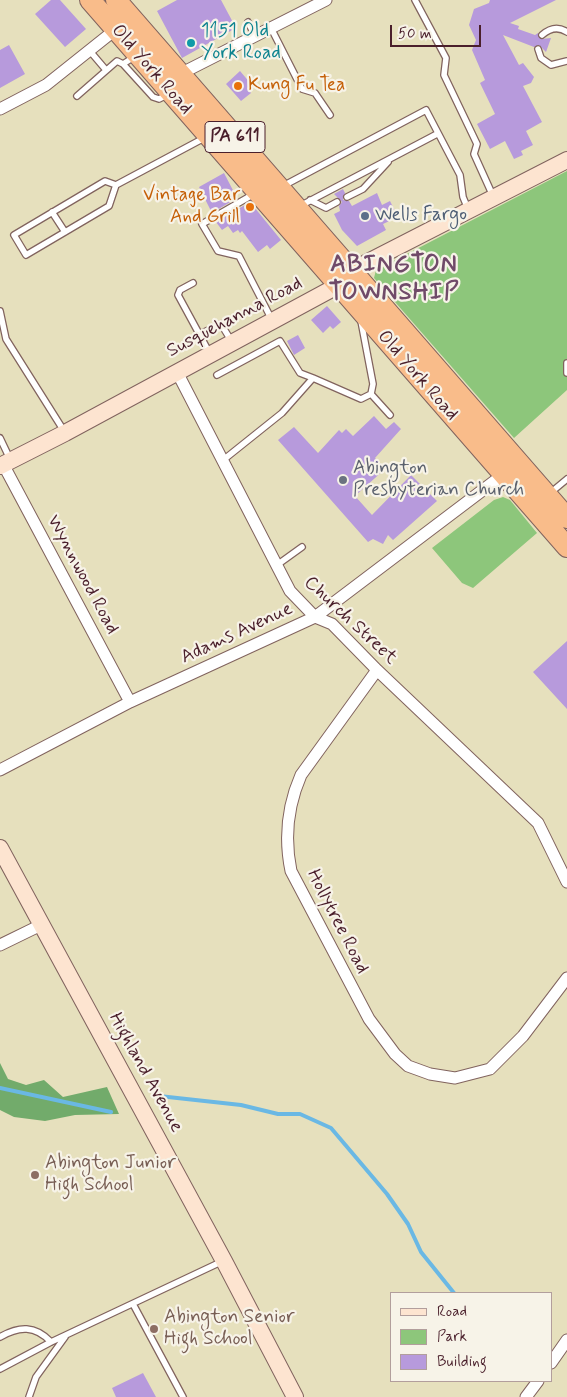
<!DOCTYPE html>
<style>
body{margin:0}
#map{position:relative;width:567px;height:1397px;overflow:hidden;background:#e6e0bd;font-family:Mynerve,sans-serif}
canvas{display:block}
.legend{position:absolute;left:390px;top:1292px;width:162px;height:90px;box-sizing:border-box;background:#f7f3e8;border:1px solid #b29e9c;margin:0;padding:6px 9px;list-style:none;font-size:15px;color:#4a1f2b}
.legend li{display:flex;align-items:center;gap:10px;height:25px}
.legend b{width:25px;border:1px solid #b29e9c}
.scale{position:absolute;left:390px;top:25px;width:91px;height:22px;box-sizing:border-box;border:2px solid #4a1f2b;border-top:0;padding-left:6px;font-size:15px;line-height:18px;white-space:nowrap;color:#4a1f2b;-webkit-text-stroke:4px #f7f3e8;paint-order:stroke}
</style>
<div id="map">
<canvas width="567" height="1397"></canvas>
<ul class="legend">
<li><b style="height:6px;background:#fde4d0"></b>Road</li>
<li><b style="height:14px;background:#8dc67b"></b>Park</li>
<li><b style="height:14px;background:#b79adc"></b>Building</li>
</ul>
<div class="scale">50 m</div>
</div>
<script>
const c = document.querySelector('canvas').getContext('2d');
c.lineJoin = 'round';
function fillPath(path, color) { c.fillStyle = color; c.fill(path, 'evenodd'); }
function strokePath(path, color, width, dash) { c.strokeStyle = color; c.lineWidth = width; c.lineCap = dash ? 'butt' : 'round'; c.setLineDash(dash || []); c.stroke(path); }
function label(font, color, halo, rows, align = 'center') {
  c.font = font + ' Mynerve,sans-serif'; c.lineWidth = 4.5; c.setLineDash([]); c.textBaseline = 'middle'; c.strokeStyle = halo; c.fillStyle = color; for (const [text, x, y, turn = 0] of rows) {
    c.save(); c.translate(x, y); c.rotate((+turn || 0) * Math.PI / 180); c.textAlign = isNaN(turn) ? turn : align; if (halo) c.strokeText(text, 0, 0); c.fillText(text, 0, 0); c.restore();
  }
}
const green = new Path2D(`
 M 567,171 L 567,390 L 514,438 L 374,278 L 376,270 Z
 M 503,497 L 510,500 L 537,533 L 473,588 L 462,583 L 432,548 L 494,500 Z`);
const forest = new Path2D(`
 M 0,1063 L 8,1079 L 26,1085 L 44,1080 L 63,1097 L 107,1087 L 119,1114 L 75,1115 L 45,1121 L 14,1117 L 0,1110 Z`);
const stream = new Path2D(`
 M 0,1088 L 111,1112
 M 159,1096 L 241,1105 L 278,1114 L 300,1114 L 331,1128 L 387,1194 L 408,1224 L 421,1252 L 454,1293`);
const building = new Path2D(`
 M 51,0 L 60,0 L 86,29 L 65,47 L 35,14 Z
 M 177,0 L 221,0 L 236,28 L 182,58 L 157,11 Z
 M 490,0 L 556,0 L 510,23 L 519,26 L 518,29 L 535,35 L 538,33 L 541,39 L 551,38 L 546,52 L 539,45 L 534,47 L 503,35 L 519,65 L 523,63 L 534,77 L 531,83 L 523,86 L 542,122 L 526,131 L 533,145 L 521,151 L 523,155 L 514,159 L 505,141 L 490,149 L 477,124 L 495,114 L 480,83 L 485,80 L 472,50 L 476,40 L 469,25 L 474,9 L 489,3 Z
 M 9,45 L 25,74 L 0,88 L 0,50 Z
 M 240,71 L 251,84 L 247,88 L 251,93 L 241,101 L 226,84 Z
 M 224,173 L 237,198 L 212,213 L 199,187 Z
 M 343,189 L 345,193 L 343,200 L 349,201 L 352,206 L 377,193 L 382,205 L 390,201 L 398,217 L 383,224 L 386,230 L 357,246 L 342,230 L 334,214 L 340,211 L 339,206 L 342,202 L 334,194 Z
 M 250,202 L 281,240 L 270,249 L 267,245 L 258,252 L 242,231 L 240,233 L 238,230 L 233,233 L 228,226 L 222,230 L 216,222 Z
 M 327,306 L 341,322 L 333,329 L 330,326 L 323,333 L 311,320 Z
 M 298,335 L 305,348 L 294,355 L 287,341 Z
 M 374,416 L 386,429 L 394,422 L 401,429 L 375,458 L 385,469 L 355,496 L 372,515 L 411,475 L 437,501 L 393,540 L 388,535 L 383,544 L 373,539 L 368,542 L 278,440 L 294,427 L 318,453 L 339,430 L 342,433 L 346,429 L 353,436 Z
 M 567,641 L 567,709 L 533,672 Z
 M 143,1373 L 156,1397 L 116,1397 L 112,1388 Z`);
const lane = new Path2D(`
 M 415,0 L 446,58 L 444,75 L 477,144 L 474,154 L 493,196
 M 248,22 L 255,36
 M 271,28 L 302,89 L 315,93 L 330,115
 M 542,35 C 550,28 558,26 567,32
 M 538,49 L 541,58 L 551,65 L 567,61
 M 89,50 L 106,70
 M 123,64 L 153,97 L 159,99 L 167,95
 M 77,96 L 117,61 L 123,64 L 134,57
 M 116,185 L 105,181 L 14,235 L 26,255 L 109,206 L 116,185 L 206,137
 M 283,186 L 426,110 L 460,175 L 463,197 L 468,209
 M 254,194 L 202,224 L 218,251 L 239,256 L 272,320
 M 347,197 L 363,189 L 388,162
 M 310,200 L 326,208 L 337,202
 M 300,206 L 437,134
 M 52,212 L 65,232
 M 193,283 L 180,290 L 178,295 L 209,352
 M 0,311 L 6,339 L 64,431
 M 200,334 L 221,324 L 232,342
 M 567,363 L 567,373
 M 217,375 L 280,341 L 300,373 L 313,378
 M 371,394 L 390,415
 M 0,438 L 10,459
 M 222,461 L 282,413 L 313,378 L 361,399 L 371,394 L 373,384 L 361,321
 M 549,494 L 567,479
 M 277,565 L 302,547
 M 133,1304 L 183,1397
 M 0,1337 C 19,1326 35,1325 51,1342
 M 0,1369 L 51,1342 L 223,1261
 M 29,1397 L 36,1377 L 65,1337`);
const street = new Path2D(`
 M 180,74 L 326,0
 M 0,109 L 46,85 L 120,26
 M 177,372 L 290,591 L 315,617 L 332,624 L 377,670 L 538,823 L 567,882
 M 3,464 L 130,702
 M 377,670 L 301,775 C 287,807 284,837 291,871 L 369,1019 L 395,1054 L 408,1066 L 430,1074 L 455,1078 L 490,1069 L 523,1036 L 567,978
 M 0,770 L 130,702 L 315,617 L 508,471
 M 0,945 L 41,925
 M 551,1363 L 567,1340
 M 526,1397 L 538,1381`);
const secondary = new Path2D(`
 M 0,466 L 65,433 L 339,285 L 366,263 L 567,160
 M 0,848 L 224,1261 L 295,1397`);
const highway = new Path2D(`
 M 90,0 L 567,547
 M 116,0 L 567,518`);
const markers = [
 [191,43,5,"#0f9aa8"],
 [238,86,5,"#e8710a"],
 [250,207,5,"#e8710a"],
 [365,216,5,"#5c6f8a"],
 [343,480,5,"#6b7280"],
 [35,1175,5,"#8d6e63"],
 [154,1329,5,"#8d6e63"]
];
const shields = [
 [235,137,60]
];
const shieldNames = [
 ["PA 611",235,137]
];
const cultureNames = [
 ["1151 Old",201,32],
 ["York Road",201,54]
];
const streetNames = [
 ["Old York Road",151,70,49],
 ["Susquehanna Road",235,318,-28],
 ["Old York Road",417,376,49],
 ["Wynnwood Road",82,575,62],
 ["Church Street",350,621,43],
 ["Adams Avenue",237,634,-25],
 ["Hollytree Road",337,922,63],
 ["Highland Avenue",145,1073,61]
];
const foodNames = [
 ["Kung Fu Tea",248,86],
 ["Vintage Bar",240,196,"right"],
 ["And Grill",240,218,"right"]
];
const serviceNames = [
 ["Wells Fargo",375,216]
];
const worshipNames = [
 ["Abington",353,469],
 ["Presbyterian Church",353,491]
];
const educationNames = [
 ["Abington Junior",45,1164],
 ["High School",45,1186],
 ["Abington Senior",164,1318],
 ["High School",164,1340]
];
const districtNames = [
 ["ABINGTON",394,266],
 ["TOWNSHIP",394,294]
];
fillPath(green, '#8dc67b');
fillPath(forest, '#72ab6b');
strokePath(stream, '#6ab8e4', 4);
fillPath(building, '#b79adc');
strokePath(lane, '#81635e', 8);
strokePath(street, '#81635e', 13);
strokePath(secondary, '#81635e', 18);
strokePath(highway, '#81635e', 22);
strokePath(lane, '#fff', 5.5);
strokePath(street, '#fff', 11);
strokePath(secondary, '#fde4d0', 16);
strokePath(highway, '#f9bc8a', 20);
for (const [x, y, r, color] of markers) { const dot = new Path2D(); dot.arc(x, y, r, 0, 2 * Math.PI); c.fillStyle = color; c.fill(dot); strokePath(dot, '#f7f3e8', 2); }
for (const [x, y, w] of shields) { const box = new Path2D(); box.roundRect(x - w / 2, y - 15.5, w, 31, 4); c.fillStyle = '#f7f3e8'; c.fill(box); strokePath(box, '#4a1f2b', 1); }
label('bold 18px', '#4a1f2b', null, shieldNames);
label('19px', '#0d838f', '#f7f3e8', cultureNames, 'left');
label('19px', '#4a1f2b', '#f7f3e8', streetNames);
label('19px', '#c56008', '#f7f3e8', foodNames, 'left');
label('19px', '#4e5e75', '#f7f3e8', serviceNames, 'left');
label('19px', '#5b616d', '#f7f3e8', worshipNames, 'left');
label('19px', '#785e54', '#f7f3e8', educationNames, 'left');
c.letterSpacing = '1px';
label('bold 24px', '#704a69', '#f7f3e8', districtNames);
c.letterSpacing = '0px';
</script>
